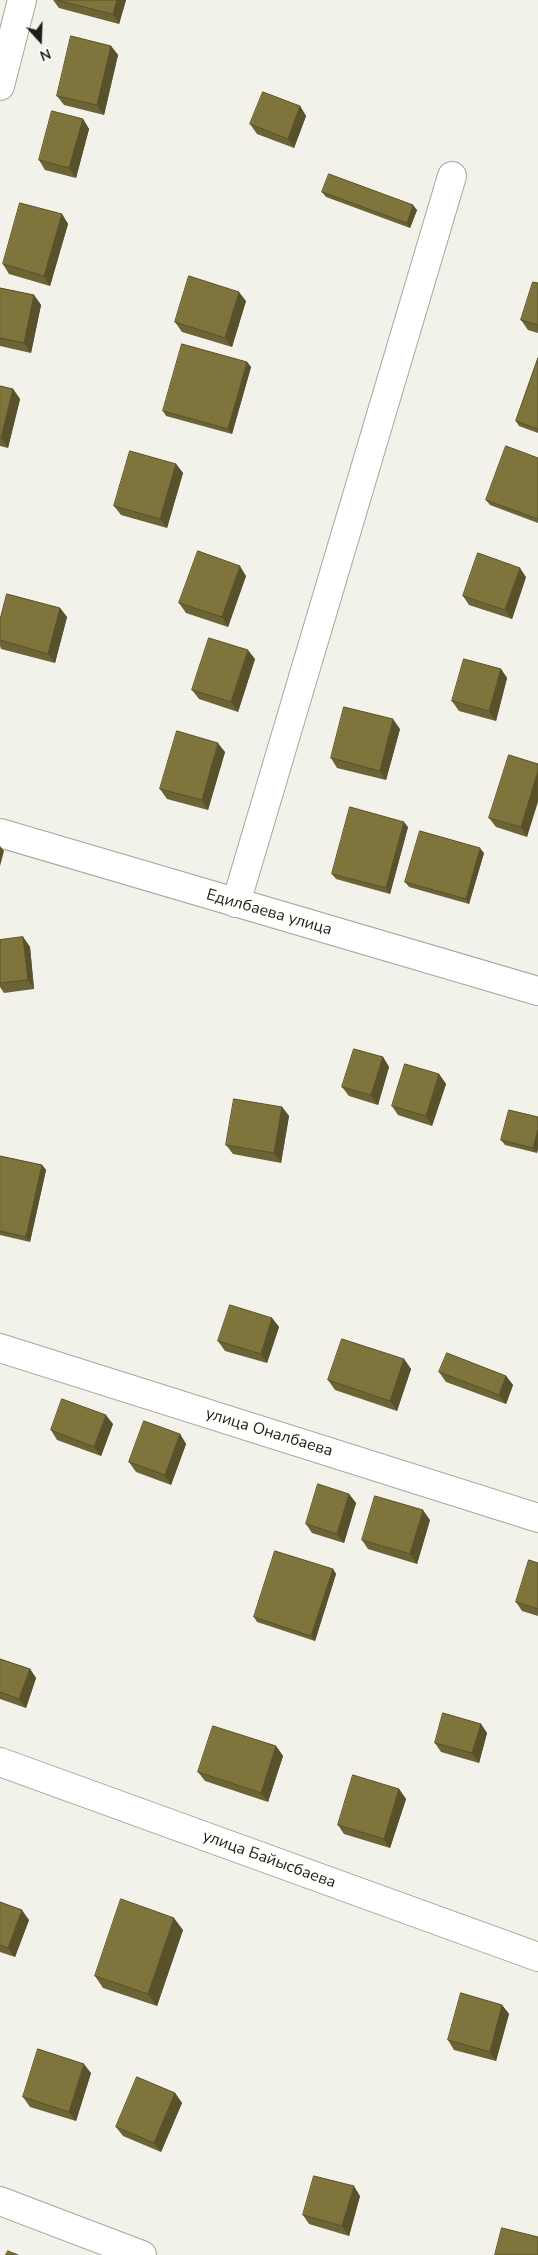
<!DOCTYPE html>
<meta charset="utf-8">
<style>
body{margin:0}
#map{position:relative;width:538px;height:2255px;overflow:hidden;background:#f2f1ea;font-family:"Nunito Sans",sans-serif}
canvas{display:block}
.north{position:absolute;left:15px;top:15px;width:50px;height:50px;-webkit-text-stroke:4px #fffef8;paint-order:stroke;rotate:160deg;font-size:14px;font-weight:700;line-height:20px;text-align:center;color:#1d1d1b}
.north::after{content:'';display:block;margin:auto;width:18px;height:22px;background:#1d1d1b;clip-path:polygon(50% 0,100% 100%,50% 72%,0 100%)}
</style>
<div id="map">
<canvas width="538" height="2255"></canvas>
<div class="north">N</div>
</div>
<script>
const c = document.querySelector('canvas').getContext('2d');
c.lineJoin = 'round';
function strokePath(path, color, width, dash) { c.strokeStyle = color; c.lineWidth = width; c.lineCap = dash ? 'butt' : 'round'; c.setLineDash(dash || []); c.stroke(path); }
function fillPath(path, color) { c.fillStyle = color; c.fill(path, 'evenodd'); }
function label(font, color, halo, rows, align = 'center') {
  c.font = font + ' "Nunito Sans",sans-serif'; c.lineWidth = 4; c.setLineDash([]); c.textBaseline = 'middle'; c.strokeStyle = halo; c.fillStyle = color; for (const [text, x, y, turn = 0] of rows) {
    c.save(); c.translate(x, y); c.rotate((+turn || 0) * Math.PI / 180); c.textAlign = isNaN(turn) ? turn : align; if (halo) c.strokeText(text, 0, 0); c.fillText(text, 0, 0); c.restore();
  }
}
const minor = new Path2D(`
 M 0,86 L 22,0
 M 236,903 L 452,176
 M 0,1348 L 538,1518
 M 0,1762 L 538,1957`);
const tertiary = new Path2D(`
 M 0,833 L 538,991
 M 0,2201 L 142,2255`);
const wall = new Path2D(`
 M 53,0 L 126,0 L 119,24 L 59,8 Z
 M 111,46 L 118,55 L 104,115 L 64,105 L 57,96 Z
 M 300,106 L 306,116 L 294,148 L 257,134 L 250,124 Z
 M 83,119 L 89,129 L 76,178 L 45,170 L 39,160 Z
 M 322,192 L 417,210 L 410,228 L 326,197 Z
 M 62,214 L 68,224 L 50,286 L 9,274 L 3,264 Z
 M 538,283 L 538,333 L 528,330 L 521,320 Z
 M 0,288 L 34,295 L 41,305 L 31,353 L 0,346 Z
 M 246,301 L 232,347 L 182,332 L 175,322 Z
 M 538,358 L 538,433 L 519,426 L 516,421 Z
 M 247,362 L 251,367 L 232,434 L 166,416 L 163,411 Z
 M 0,386 L 13,389 L 20,399 L 8,448 L 0,446 Z
 M 538,458 L 538,523 L 490,505 L 486,500 Z
 M 176,464 L 183,473 L 167,528 L 121,515 L 114,506 Z
 M 246,576 L 228,627 L 186,613 L 179,603 Z
 M 526,577 L 512,619 L 469,605 L 463,596 Z
 M 60,608 L 67,617 L 55,663 L 1,649 L 0,646 L 0,620 Z
 M 255,659 L 238,712 L 199,699 L 192,690 Z
 M 501,669 L 507,678 L 496,721 L 459,711 L 452,701 Z
 M 400,729 L 386,780 L 337,768 L 331,758 Z
 M 225,752 L 208,810 L 167,799 L 160,789 Z
 M 538,764 L 527,837 L 496,827 L 489,818 Z
 M 408,827 L 390,894 L 336,879 L 332,874 Z
 M 484,853 L 469,904 L 409,887 L 405,882 Z
 M 23,937 L 30,947 L 34,989 L 4,993 L 0,987 L 0,940 Z
 M 383,1057 L 389,1067 L 378,1105 L 349,1096 L 342,1087 Z
 M 439,1074 L 446,1084 L 432,1126 L 398,1115 L 392,1106 Z
 M 282,1107 L 289,1116 L 281,1163 L 233,1154 L 226,1145 Z
 M 538,1117 L 538,1148 L 537,1153 L 505,1145 L 501,1140 Z
 M 0,1156 L 42,1165 L 46,1170 L 30,1242 L 0,1235 Z
 M 272,1318 L 279,1327 L 267,1363 L 225,1351 L 218,1341 Z
 M 404,1359 L 411,1369 L 397,1411 L 335,1390 L 328,1380 Z
 M 439,1372 L 506,1376 L 513,1385 L 506,1404 L 446,1382 Z
 M 113,1424 L 101,1456 L 57,1440 L 51,1430 Z
 M 180,1434 L 186,1444 L 171,1485 L 136,1472 L 129,1462 Z
 M 349,1494 L 356,1503 L 344,1543 L 312,1533 L 306,1524 Z
 M 430,1520 L 417,1564 L 368,1549 L 362,1540 Z
 M 538,1563 L 538,1616 L 522,1611 L 516,1602 Z
 M 333,1569 L 336,1574 L 315,1641 L 257,1622 L 254,1617 Z
 M 0,1659 L 30,1669 L 36,1678 L 26,1708 L 0,1699 Z
 M 481,1724 L 487,1733 L 479,1763 L 441,1752 L 435,1743 Z
 M 276,1746 L 283,1756 L 268,1802 L 205,1781 L 198,1772 Z
 M 399,1789 L 406,1799 L 390,1848 L 344,1834 L 338,1825 Z
 M 0,1902 L 29,1920 L 15,1957 L 0,1952 Z
 M 183,1930 L 157,2006 L 103,1988 L 95,1976 Z
 M 502,2005 L 509,2014 L 496,2061 L 454,2050 L 448,2040 Z
 M 91,2073 L 76,2121 L 30,2107 L 23,2097 Z
 M 175,2093 L 182,2103 L 161,2152 L 123,2136 L 116,2127 Z
 M 360,2196 L 349,2236 L 309,2224 L 303,2215 Z`);
const shadedWall = new Path2D(`
 M 117,0 L 126,0 L 119,24 L 113,14 Z
 M 111,46 L 118,55 L 104,115 L 97,105 Z
 M 300,106 L 306,116 L 294,148 L 288,139 Z
 M 83,119 L 89,129 L 76,178 L 69,168 Z
 M 413,205 L 417,210 L 410,228 L 407,223 Z
 M 62,214 L 68,224 L 50,286 L 44,276 Z
 M 239,292 L 246,301 L 232,347 L 225,338 Z
 M 34,295 L 41,305 L 31,353 L 24,343 Z
 M 247,362 L 251,367 L 232,434 L 228,429 Z
 M 13,389 L 20,399 L 8,448 L 1,438 Z
 M 176,464 L 183,473 L 167,528 L 160,519 Z
 M 240,566 L 246,576 L 228,627 L 222,617 Z
 M 520,568 L 526,577 L 512,619 L 505,610 Z
 M 60,608 L 67,617 L 55,663 L 48,654 Z
 M 248,650 L 255,659 L 238,712 L 231,702 Z
 M 501,669 L 507,678 L 496,721 L 489,711 Z
 M 393,719 L 400,729 L 386,780 L 380,771 Z
 M 218,743 L 225,752 L 208,810 L 202,800 Z
 M 538,771 L 538,802 L 527,837 L 521,827 Z
 M 404,822 L 408,827 L 390,894 L 386,888 Z
 M 0,846 L 4,851 L 0,866 Z
 M 480,848 L 484,853 L 469,904 L 466,899 Z
 M 23,937 L 30,947 L 34,989 L 28,980 Z
 M 383,1057 L 389,1067 L 378,1105 L 371,1095 Z
 M 439,1074 L 446,1084 L 432,1126 L 426,1116 Z
 M 282,1107 L 289,1116 L 281,1163 L 274,1153 Z
 M 538,1129 L 538,1148 L 537,1153 L 533,1148 Z
 M 42,1165 L 46,1170 L 30,1242 L 26,1237 Z
 M 272,1318 L 279,1327 L 267,1363 L 261,1354 Z
 M 404,1359 L 411,1369 L 397,1411 L 390,1401 Z
 M 506,1376 L 513,1385 L 506,1404 L 499,1395 Z
 M 106,1415 L 113,1424 L 101,1456 L 94,1447 Z
 M 180,1434 L 186,1444 L 171,1485 L 165,1475 Z
 M 349,1494 L 356,1503 L 344,1543 L 337,1534 Z
 M 423,1510 L 430,1520 L 417,1564 L 410,1554 Z
 M 333,1569 L 336,1574 L 315,1641 L 311,1636 Z
 M 30,1669 L 36,1678 L 26,1708 L 19,1699 Z
 M 481,1724 L 487,1733 L 479,1763 L 472,1753 Z
 M 276,1746 L 283,1756 L 268,1802 L 261,1793 Z
 M 399,1789 L 406,1799 L 390,1848 L 384,1839 Z
 M 22,1910 L 29,1920 L 15,1957 L 8,1948 Z
 M 174,1918 L 183,1930 L 157,2006 L 148,1994 Z
 M 502,2005 L 509,2014 L 496,2061 L 490,2052 Z
 M 84,2064 L 91,2073 L 76,2121 L 69,2112 Z
 M 175,2093 L 182,2103 L 161,2152 L 154,2143 Z
 M 354,2186 L 360,2196 L 349,2236 L 342,2226 Z`);
const building = new Path2D(`
 M 57,0 L 117,0 L 113,14 Z
 M 71,36 L 111,46 L 97,105 L 57,96 Z
 M 263,92 L 300,106 L 288,139 L 250,124 Z
 M 52,111 L 83,119 L 69,168 L 39,160 Z
 M 329,174 L 413,205 L 407,223 L 322,192 Z
 M 20,203 L 62,214 L 44,276 L 3,264 Z
 M 189,276 L 239,292 L 225,338 L 175,322 Z
 M 533,282 L 538,283 L 538,325 L 521,320 Z
 M 0,288 L 34,295 L 24,343 L 0,338 Z
 M 182,344 L 247,362 L 228,429 L 163,411 Z
 M 538,358 L 538,429 L 516,421 Z
 M 0,386 L 13,389 L 1,438 L 0,438 Z
 M 506,446 L 538,458 L 538,519 L 486,500 Z
 M 130,451 L 176,464 L 160,519 L 114,506 Z
 M 198,551 L 240,566 L 222,617 L 179,603 Z
 M 478,553 L 520,568 L 505,610 L 463,596 Z
 M 7,594 L 60,608 L 48,654 L 0,640 L 0,620 Z
 M 209,638 L 248,650 L 231,702 L 192,690 Z
 M 464,659 L 501,669 L 489,711 L 452,701 Z
 M 344,707 L 393,719 L 380,771 L 331,758 Z
 M 177,731 L 218,743 L 202,800 L 160,789 Z
 M 509,755 L 538,764 L 538,771 L 521,827 L 489,818 Z
 M 350,807 L 404,822 L 386,888 L 332,874 Z
 M 420,831 L 480,848 L 466,899 L 405,882 Z
 M 23,937 L 28,980 L 0,983 L 0,940 Z
 M 354,1049 L 383,1057 L 371,1095 L 342,1087 Z
 M 405,1064 L 439,1074 L 426,1116 L 392,1106 Z
 M 234,1099 L 282,1107 L 274,1153 L 226,1145 Z
 M 509,1110 L 538,1117 L 538,1129 L 533,1148 L 501,1140 Z
 M 0,1156 L 42,1165 L 26,1237 L 0,1231 Z
 M 230,1305 L 272,1318 L 261,1354 L 218,1341 Z
 M 342,1339 L 404,1359 L 390,1401 L 328,1380 Z
 M 447,1353 L 506,1376 L 499,1395 L 439,1372 Z
 M 62,1399 L 106,1415 L 94,1447 L 51,1430 Z
 M 144,1421 L 180,1434 L 165,1475 L 129,1462 Z
 M 318,1484 L 349,1494 L 337,1534 L 306,1524 Z
 M 375,1496 L 423,1510 L 410,1554 L 362,1540 Z
 M 275,1551 L 333,1569 L 311,1636 L 254,1617 Z
 M 529,1560 L 538,1563 L 538,1609 L 516,1602 Z
 M 0,1659 L 30,1669 L 19,1699 L 0,1692 Z
 M 443,1713 L 481,1724 L 472,1753 L 435,1743 Z
 M 213,1726 L 276,1746 L 261,1793 L 198,1772 Z
 M 353,1775 L 399,1789 L 384,1839 L 338,1825 Z
 M 121,1899 L 174,1918 L 148,1994 L 95,1976 Z
 M 0,1902 L 22,1910 L 8,1948 L 0,1945 Z
 M 461,1993 L 502,2005 L 490,2052 L 448,2040 Z
 M 38,2049 L 84,2064 L 69,2112 L 23,2097 Z
 M 137,2077 L 175,2093 L 154,2143 L 116,2127 Z
 M 314,2176 L 354,2186 L 342,2226 L 303,2215 Z
 M 502,2228 L 538,2237 L 538,2255 L 495,2255 Z
 M 8,2251 L 18,2255 L 6,2255 Z`);
const streetNames = [
 ["Едилбаева улица",269,913,16],
 ["улица Оналбаева",269,1433,17],
 ["улица Байысбаева",269,1860,20]
];
strokePath(minor, '#a7a69f', 30);
strokePath(tertiary, '#a7a69f', 30);
strokePath(minor, '#fff', 28);
strokePath(tertiary, '#fff', 28);
fillPath(wall, '#6c6434');
fillPath(shadedWall, '#58512a');
fillPath(building, '#7e743c');
strokePath(building, '#58512a', 1);
label('16px', '#1d1d1b', '#fffef8', streetNames);
</script>
